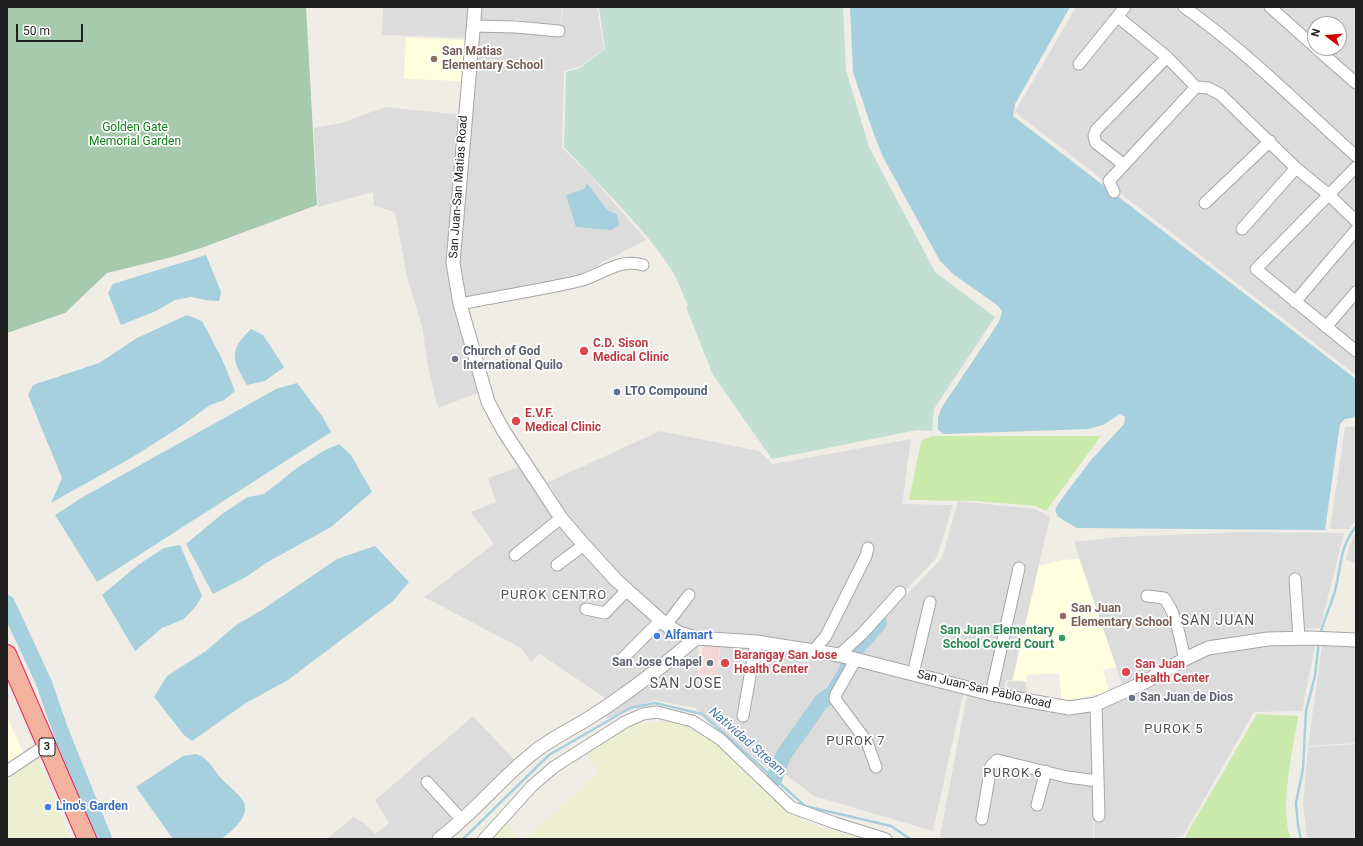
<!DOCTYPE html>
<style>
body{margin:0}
#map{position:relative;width:1363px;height:846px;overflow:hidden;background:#f0ede6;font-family:Roboto,sans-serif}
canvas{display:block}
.frame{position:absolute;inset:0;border:8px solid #1f1f1f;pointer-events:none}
.north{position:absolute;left:1307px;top:16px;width:40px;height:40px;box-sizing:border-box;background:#fff;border:1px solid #a5a5a5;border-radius:50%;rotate:286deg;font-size:11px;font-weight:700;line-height:16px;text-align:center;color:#1f1f1f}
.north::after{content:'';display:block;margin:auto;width:14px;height:18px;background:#ce0300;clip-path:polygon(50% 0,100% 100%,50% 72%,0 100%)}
.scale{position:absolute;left:16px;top:24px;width:67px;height:18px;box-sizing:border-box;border:2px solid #1f1f1f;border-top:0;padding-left:5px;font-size:12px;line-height:14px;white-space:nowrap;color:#1f1f1f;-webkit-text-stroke:3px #fff;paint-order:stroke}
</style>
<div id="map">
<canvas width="1363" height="846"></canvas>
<div class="frame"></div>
<div class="north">N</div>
<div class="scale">50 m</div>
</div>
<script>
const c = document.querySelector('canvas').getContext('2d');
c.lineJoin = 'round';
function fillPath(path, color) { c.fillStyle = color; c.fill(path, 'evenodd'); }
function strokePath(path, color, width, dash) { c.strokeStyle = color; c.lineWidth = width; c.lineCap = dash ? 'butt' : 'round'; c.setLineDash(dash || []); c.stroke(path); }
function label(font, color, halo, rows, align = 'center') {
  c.font = font + ' Roboto,sans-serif'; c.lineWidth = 3.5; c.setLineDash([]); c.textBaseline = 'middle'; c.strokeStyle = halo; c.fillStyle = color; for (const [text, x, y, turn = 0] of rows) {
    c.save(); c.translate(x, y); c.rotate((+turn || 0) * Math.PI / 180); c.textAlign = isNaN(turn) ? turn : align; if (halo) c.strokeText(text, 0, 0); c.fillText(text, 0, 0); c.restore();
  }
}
const residential = new Path2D(`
 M 383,7 L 473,7 L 470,38 L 382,35 Z
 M 478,7 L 562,7 L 560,30 L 533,29 L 518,19 L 477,25 Z
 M 563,7 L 597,7 L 604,49 L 581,66 L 564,71 L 562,148 L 592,177 L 646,240 L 599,264 L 599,273 L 463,300 L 456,262 L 475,29 L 560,33 Z
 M 1076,7 L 1356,7 L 1356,375 L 1015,112 ZM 1315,24 L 1339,24 L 1339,48 L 1315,48 Z
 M 385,107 L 464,115 L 452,266 L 483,391 L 438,408 L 429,372 L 422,326 L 407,277 L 395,212 L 374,206 L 373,192 L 318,207 L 314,128 L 341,123 Z
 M 1356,426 L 1356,520 L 1349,529 L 1330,529 L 1345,427 Z
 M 660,431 L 759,451 L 773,464 L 911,439 L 902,504 L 953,505 L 937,557 L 847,652 L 696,634 L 669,621 L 620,575 L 572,526 L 550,485 L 544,484 Z
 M 526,465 L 559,516 L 659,621 L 690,638 L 638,678 L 605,698 L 540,654 L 531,662 L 521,648 L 424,597 L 494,544 L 471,512 L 496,502 L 488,478 Z
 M 958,501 L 1035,509 L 1050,517 L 1012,680 L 1006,680 L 1004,690 L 856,654 L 881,621 L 942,558 Z
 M 1242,532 L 1344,533 L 1320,628 L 1301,629 L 1237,638 L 1123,687 L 1074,542 L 1120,537 Z
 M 1356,532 L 1356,564 L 1346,559 L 1353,537 Z
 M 1323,639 L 1356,643 L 1356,743 L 1308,746 Z
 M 1238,640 L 1316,641 L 1302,711 L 1254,712 L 1183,836 L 1166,839 L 1094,839 L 1096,707 Z
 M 721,643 L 845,659 L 779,757 L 772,772 L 711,724 L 695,708 L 654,700 L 607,719 L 605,709 L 696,644 L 699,649 L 698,678 L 717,679 Z
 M 852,659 L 964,690 L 933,831 L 814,796 L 777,768 L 818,705 L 839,690 Z
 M 1008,681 L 1026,682 L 1027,703 L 1092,709 L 1094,782 L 1093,839 L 943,839 L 940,836 L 969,685 L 1006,694 Z
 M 473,716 L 515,761 L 433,836 L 428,839 L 327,839 L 353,817 L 365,824 L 375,834 L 389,823 L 375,800 Z
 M 1356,744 L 1356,839 L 1307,839 L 1303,805 L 1308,747 Z`);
const commercial = new Path2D(`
 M 703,644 L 720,645 L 717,676 L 699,674 Z`);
const education = new Path2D(`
 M 406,38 L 464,40 L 462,81 L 404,79 Z
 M 1079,559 L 1116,667 L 1103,670 L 1109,692 L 1062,701 L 1059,673 L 1027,675 L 1026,681 L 1013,680 L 1039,566 L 1062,560 Z
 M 7,716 L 24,755 L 7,766 Z`);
const farmland = new Path2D(`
 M 665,721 L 699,731 L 744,766 L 800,820 L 859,839 L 526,839 L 599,771 L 584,754 L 629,725 Z
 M 36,753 L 70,839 L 7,839 L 7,772 Z
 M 506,821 L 518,839 L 488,839 Z`);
const grass = new Path2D(`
 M 932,436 L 1101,436 L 1046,511 L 1036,506 L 976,501 L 909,500 L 921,441 Z
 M 1257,714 L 1298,716 C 1293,751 1279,807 1291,839 L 1184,839 Z`);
const wetland = new Path2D(`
 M 599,7 L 843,7 L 846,70 L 869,147 L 935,272 L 995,317 L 934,409 L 932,431 L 917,430 L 772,459 L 713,375 L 686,307 L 688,306 C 683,295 679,283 673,272 C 646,229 599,185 564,147 L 566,72 L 580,68 L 605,49 Z`);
const cemetery = new Path2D(`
 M 7,7 L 306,7 L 317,205 L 204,247 L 172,257 L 107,273 L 65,313 L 7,333 Z`);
const water = new Path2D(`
 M 850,7 L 1070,7 L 1015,104 L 1013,116 L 1356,379 L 1356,417 L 1345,419 L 1340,424 L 1325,530 L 1077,528 L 1058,517 L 1055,510 L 1060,501 L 1091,460 L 1124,424 L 1125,417 L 1120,414 L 1103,425 L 1088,429 L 944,434 L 938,430 L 938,417 L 942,407 L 999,322 L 1002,311 L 997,305 L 953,274 L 940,261 L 883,157 L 873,132 L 853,72 Z
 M 587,183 L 608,211 L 617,214 L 619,225 L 611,230 L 576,227 L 566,195 L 584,189 Z
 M 206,255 L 221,292 L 219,301 L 205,300 L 191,297 L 175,300 L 156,311 L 121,325 L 108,293 L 113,284 Z
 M 187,315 L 202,321 L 222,359 L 235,391 L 224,400 L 210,405 L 180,427 L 131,458 L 51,503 L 62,478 L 28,395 L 33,385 L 99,363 L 137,338 Z
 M 251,329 L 263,335 L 284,367 L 265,381 L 247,385 C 232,360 228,351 251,329 Z
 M 297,383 L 322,416 L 331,432 L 97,582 L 55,515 L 83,497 L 276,389 Z
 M 339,444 L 351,455 L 372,492 L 331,527 L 266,563 L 246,577 L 213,594 L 186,544 L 222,514 L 248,497 L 264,494 L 297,468 L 323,451 Z
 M 180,545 L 202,596 L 196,606 L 184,619 L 162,628 L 135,651 L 102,595 L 138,565 L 164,548 Z
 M 375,546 L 409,582 L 393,601 L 288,680 L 246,703 L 192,741 L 184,735 L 154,697 L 167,676 L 206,651 L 236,625 L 262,610 L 337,559 Z
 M 196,754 C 209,758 212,768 220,777 C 227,785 236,791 242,799 C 253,815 232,831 221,839 L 173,839 L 136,787 L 183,756 Z`);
const stream = new Path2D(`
 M 1320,635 C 1324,618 1332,604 1336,587 C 1342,561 1339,550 1356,526
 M 463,839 L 549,755 L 630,708 L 655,703 L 702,714 L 805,806 L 891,826 L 910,839
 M 1301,839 L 1298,826 L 1296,803 L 1303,769 L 1306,711 L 1315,676 L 1319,641`);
const river = new Path2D(`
 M 7,603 L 44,683 L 61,732 L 104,839
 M 774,779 L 783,756 L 821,702 L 833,693 L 846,672 L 850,656 L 879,623`);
const minor = new Path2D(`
 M 1184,7 C 1245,50 1300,106 1356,156
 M 1270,7 L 1315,47
 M 1118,17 L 1167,57 L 1196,87 L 1208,88 L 1220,94 L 1296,168 L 1328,194 L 1356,221
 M 473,26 L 516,27 L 559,31
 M 1316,48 L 1356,83
 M 1079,64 L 1125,7
 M 1123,164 L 1096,143 L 1094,136 L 1096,130 L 1167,57
 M 1356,167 L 1256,269 L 1356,351
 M 1114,192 L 1109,181 L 1196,87
 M 1205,203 L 1270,141
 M 1242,229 L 1296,168
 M 1295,302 L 1356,230
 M 460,304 C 500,296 540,290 579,281 C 602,275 618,258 643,265
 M 1326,327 L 1356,292
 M 515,555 L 561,518
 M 557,565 L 584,545
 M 1295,579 L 1299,638
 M 1147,596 L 1164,598 C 1177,614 1180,640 1185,659
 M 586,609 L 605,613 L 627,590
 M 666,625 L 689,595
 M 814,650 L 826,636 L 866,556 L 868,548
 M 839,655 L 862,634 L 900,592
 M 622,659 L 661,620
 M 856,659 L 836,694 L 835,699 L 867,742 L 876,767
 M 913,674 L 930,602
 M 991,694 L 1019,568
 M 1096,704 L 1099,816
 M 743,716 L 756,642
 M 7,771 L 46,745
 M 427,782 L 462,820
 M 1037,805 L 1046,771
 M 982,819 L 991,766 L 997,760 L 1067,777 L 1098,781
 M 484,839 L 532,786 L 554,767 L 625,722 L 643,714 L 657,712 L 692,721 L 720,739 L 791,807 L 835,823 L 886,839`);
const tertiary = new Path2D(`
 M 475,7 L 453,263 L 460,304 L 488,402 L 503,430 L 561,518 L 584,545 L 616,580 L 666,625 L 679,633 L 696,638 L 756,642 L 839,655 L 991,694 L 1069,708 L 1096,704 L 1143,683 L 1185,659 L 1208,648 L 1268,639 L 1311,638 L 1356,640
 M 439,839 C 473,814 499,780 533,753 C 550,739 570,730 589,718 C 627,694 662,667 696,638`);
const trunk = new Path2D(`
 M 7,654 L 87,839`);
const markers = [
 [434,59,4,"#8d6e63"],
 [584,351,5,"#e0444e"],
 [455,359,4,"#6b7280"],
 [617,392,4,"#5c6f8a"],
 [516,421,5,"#e0444e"],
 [1063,616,4,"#8d6e63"],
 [657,636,4,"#3f7fe0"],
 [1062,638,4,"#2e9e5b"],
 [710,663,4,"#6b7280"],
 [725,663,5,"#e0444e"],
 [1126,672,5,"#e0444e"],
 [1132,698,4,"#6b7280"],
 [48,807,4,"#3f7fe0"]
];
const shields = [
 [47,747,16]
];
const shieldNames = [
 ["3",47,747]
];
const educationNames = [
 ["San Matias",442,52],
 ["Elementary School",442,66],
 ["San Juan",1071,609],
 ["Elementary School",1071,623]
];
const parkNames = [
 ["Golden Gate",135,128],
 ["Memorial Garden",135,142]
];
const streetNames = [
 ["San Juan-San Matias Road",459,187,-86],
 ["San Juan-San Pablo Road",984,690,13]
];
const healthNames = [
 ["C.D. Sison",593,344],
 ["Medical Clinic",593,358],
 ["E.V.F.",525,414],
 ["Medical Clinic",525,428],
 ["Barangay San Jose",734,656],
 ["Health Center",734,670],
 ["San Juan",1135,665],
 ["Health Center",1135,679]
];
const worshipNames = [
 ["Church of God",463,352],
 ["International Quilo",463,366],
 ["San Jose Chapel",702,663,"right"],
 ["San Juan de Dios",1140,698]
];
const serviceNames = [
 ["LTO Compound",625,392]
];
const leisureNames = [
 ["San Juan Elementary",1054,631],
 ["School Coverd Court",1054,645]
];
const shopNames = [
 ["Alfamart",665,636],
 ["Lino's Garden",56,807]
];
const neighbourhoodNames = [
 ["PUROK CENTRO",554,596],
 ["PUROK 5",1174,730],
 ["PUROK 7",856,742],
 ["PUROK 6",1013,774]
];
const waterNames = [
 ["Natividad Stream",747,742,41]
];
const quarterNames = [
 ["SAN JUAN",1218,621],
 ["SAN JOSE",686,684]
];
fillPath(residential, '#dddcdc');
fillPath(commercial, '#f1d7d5');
fillPath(education, '#ffffe0');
fillPath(farmland, '#ecefd1');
fillPath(grass, '#caeaac');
fillPath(wetland, '#c3ded2');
fillPath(cemetery, '#a7c9ac');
fillPath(water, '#a6d0dd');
strokePath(stream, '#a6d0dd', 2.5);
strokePath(river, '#a6d0dd', 16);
strokePath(minor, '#a6a6a6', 13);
strokePath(tertiary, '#a6a6a6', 15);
strokePath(trunk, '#db2662', 20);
strokePath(minor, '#fff', 11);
strokePath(tertiary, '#fff', 13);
strokePath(trunk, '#f2b29e', 18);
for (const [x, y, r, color] of markers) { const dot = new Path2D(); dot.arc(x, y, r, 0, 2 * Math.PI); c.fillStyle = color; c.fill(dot); strokePath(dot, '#fff', 1.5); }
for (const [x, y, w] of shields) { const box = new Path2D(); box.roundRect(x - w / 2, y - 9, w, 18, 3); c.fillStyle = '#fff'; c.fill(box); strokePath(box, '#1f1f1f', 1); }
label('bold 11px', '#1f1f1f', null, shieldNames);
label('bold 12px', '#785e54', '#fff', educationNames, 'left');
label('12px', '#0c7f17', '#fff', parkNames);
label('12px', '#1f1f1f', '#fff', streetNames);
label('bold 12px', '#be3a42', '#fff', healthNames, 'left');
label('bold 12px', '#5b616d', '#fff', worshipNames, 'left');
label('bold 12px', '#4e5e75', '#fff', serviceNames, 'left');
label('bold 12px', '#27864d', '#fff', leisureNames, 'right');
label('bold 12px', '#366cbe', '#fff', shopNames, 'left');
c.letterSpacing = '1px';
label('13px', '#525252', '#fff', neighbourhoodNames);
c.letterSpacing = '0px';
label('italic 13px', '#4877a8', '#fff', waterNames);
c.letterSpacing = '1px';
label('14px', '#525252', '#fff', quarterNames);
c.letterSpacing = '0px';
</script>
